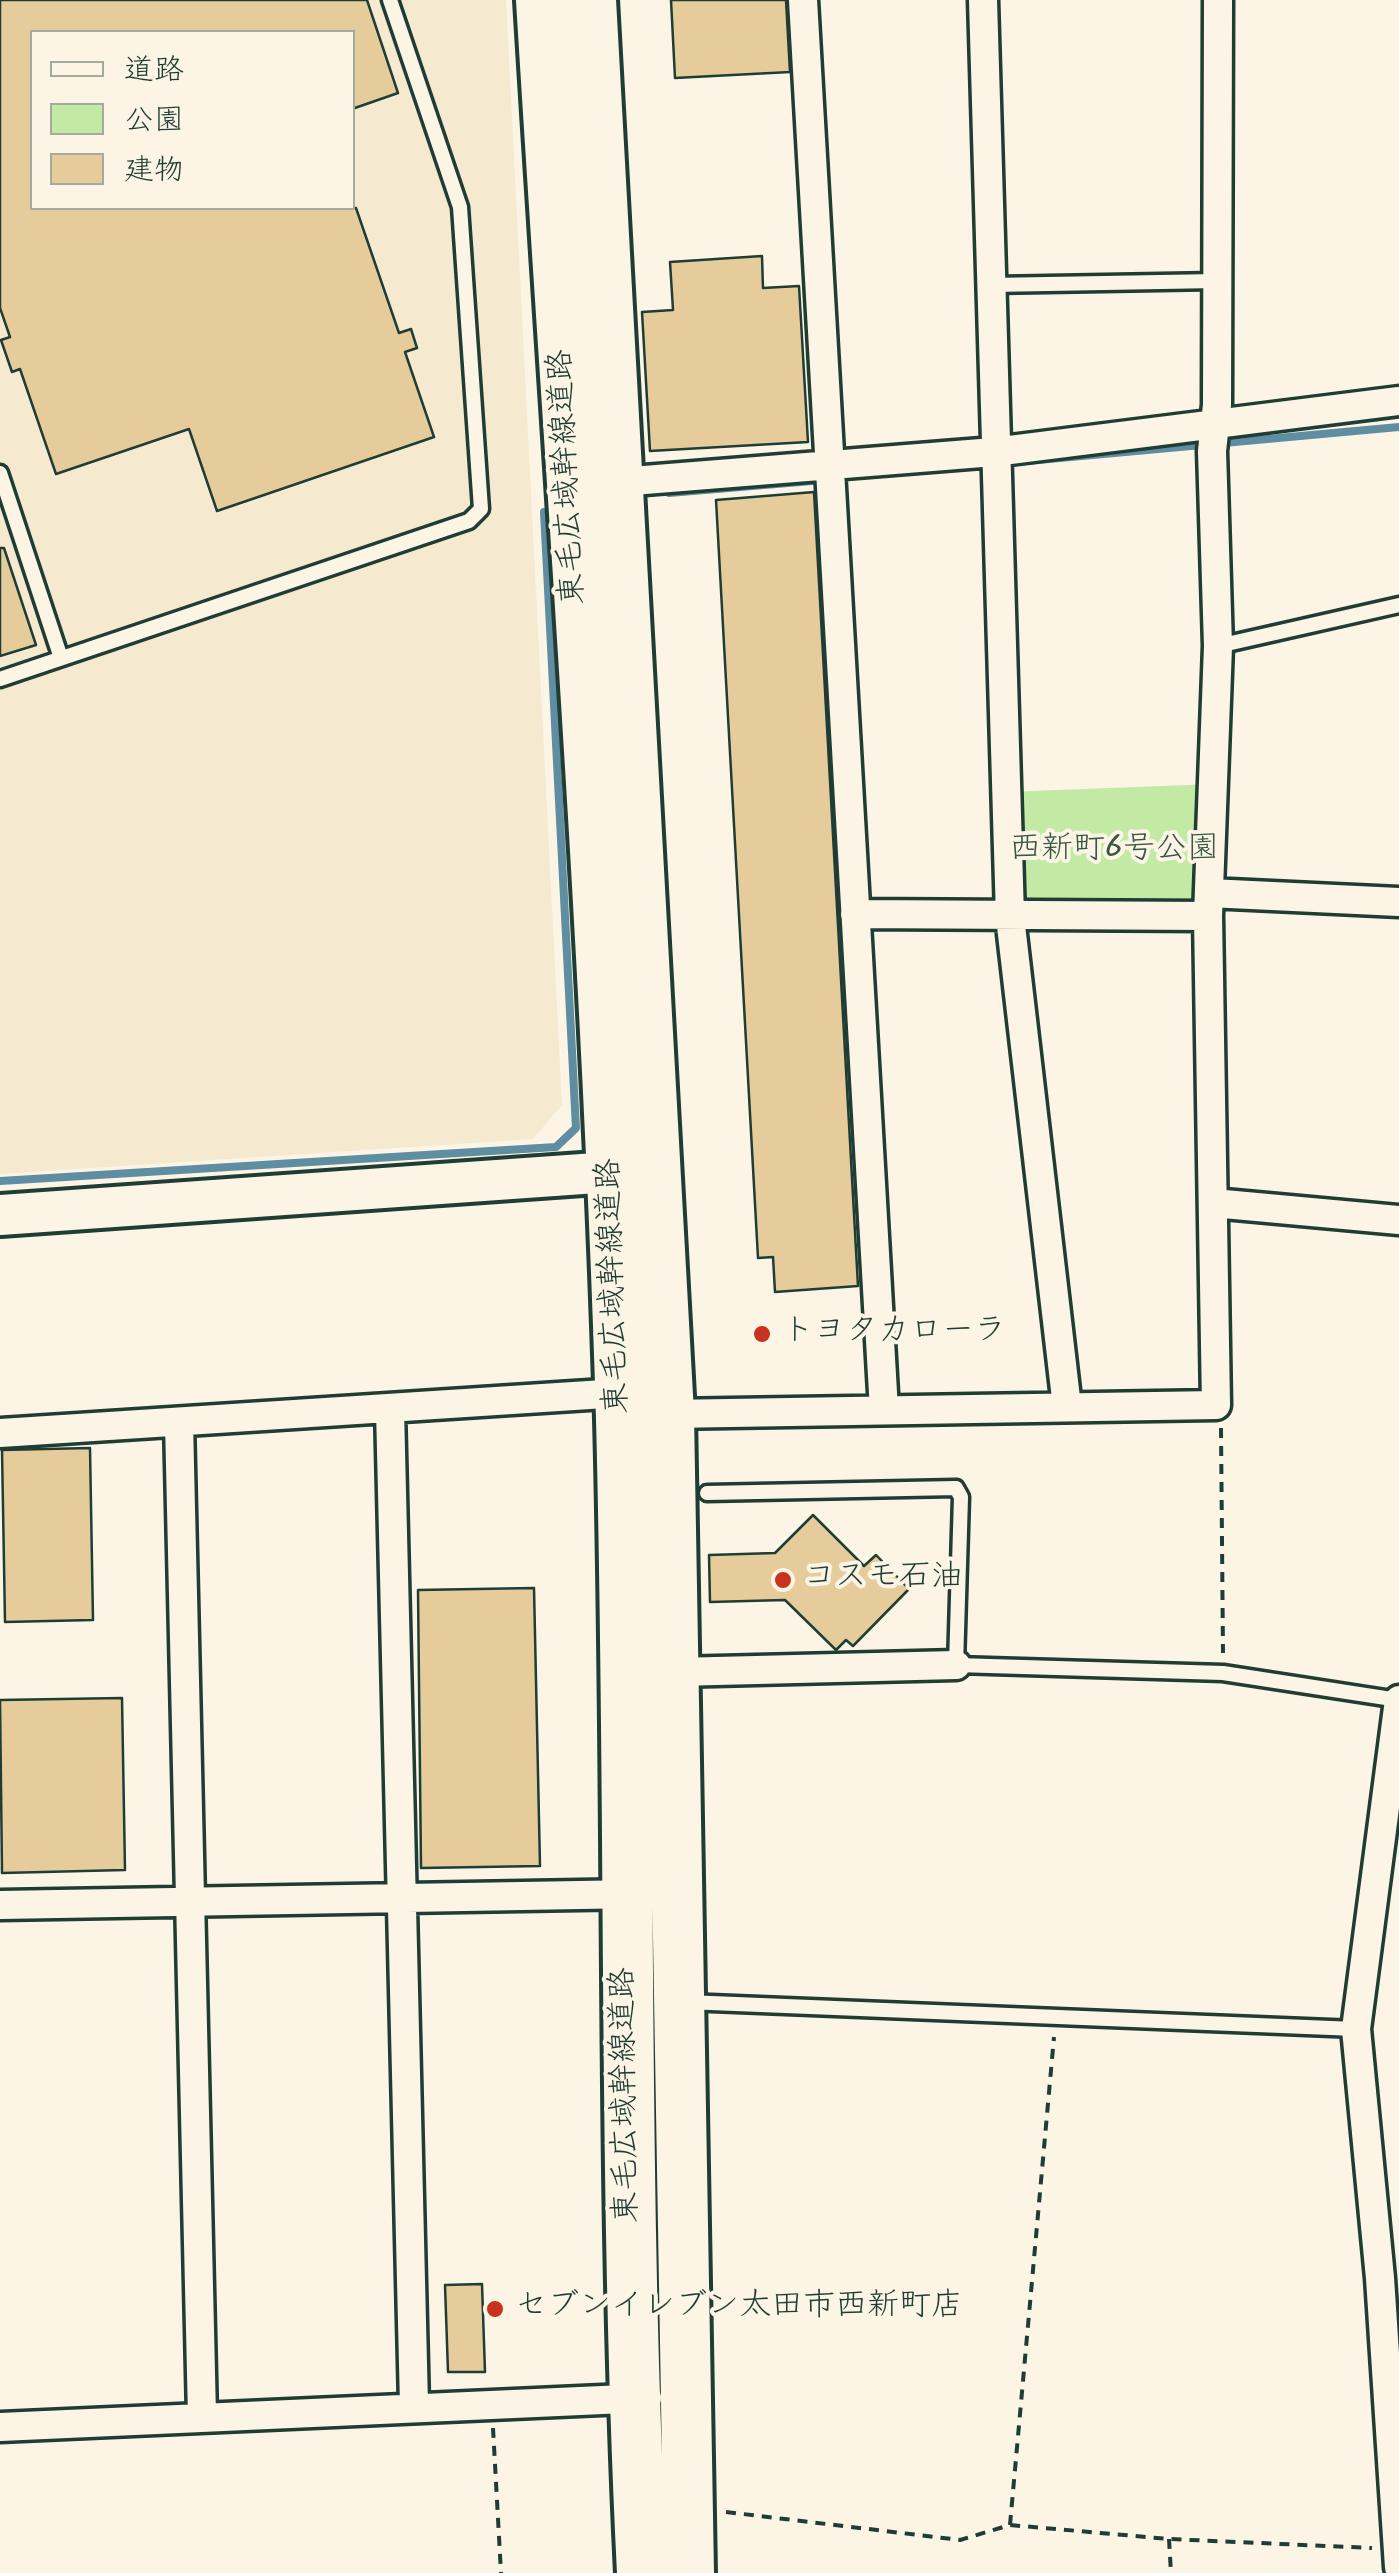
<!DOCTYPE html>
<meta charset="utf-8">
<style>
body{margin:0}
#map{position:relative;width:1399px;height:2573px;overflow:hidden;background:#fcf5e5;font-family:Kalam,"Klee One",sans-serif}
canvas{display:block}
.legend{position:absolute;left:30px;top:30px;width:325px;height:180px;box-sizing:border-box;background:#fcf5e5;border:2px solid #a4ab9e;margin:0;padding:12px 18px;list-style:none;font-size:30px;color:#1f3d34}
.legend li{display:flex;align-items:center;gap:20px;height:50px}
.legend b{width:50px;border:2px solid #a4ab9e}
</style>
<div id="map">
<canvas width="1399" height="2573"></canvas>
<ul class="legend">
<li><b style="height:12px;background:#fcf5e5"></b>道路</li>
<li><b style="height:28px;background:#c3eaa5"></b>公園</li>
<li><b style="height:28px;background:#e6cc9b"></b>建物</li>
</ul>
</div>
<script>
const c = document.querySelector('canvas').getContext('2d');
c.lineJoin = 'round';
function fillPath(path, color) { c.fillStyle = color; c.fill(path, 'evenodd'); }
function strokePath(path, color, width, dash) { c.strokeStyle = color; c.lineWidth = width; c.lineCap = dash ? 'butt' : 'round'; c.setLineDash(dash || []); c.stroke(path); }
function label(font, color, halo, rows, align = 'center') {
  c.font = font + ' Kalam,"Klee One",sans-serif'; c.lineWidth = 8; c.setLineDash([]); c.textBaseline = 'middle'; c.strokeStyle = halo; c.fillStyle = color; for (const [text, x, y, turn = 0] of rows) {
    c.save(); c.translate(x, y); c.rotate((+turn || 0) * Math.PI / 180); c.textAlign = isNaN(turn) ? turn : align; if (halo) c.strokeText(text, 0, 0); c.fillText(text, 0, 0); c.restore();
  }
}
const built = new Path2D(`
 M 0,0 L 506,0 L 562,1105 L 533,1139 L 0,1174 ZM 32,32 L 352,32 L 352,208 L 32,208 Z`);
const green = new Path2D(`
 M 1213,784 L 1208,916 L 1010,917 L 1006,792 Z`);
const stream = new Path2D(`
 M 1027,461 L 1399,427
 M 669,493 L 824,480
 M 0,1181 L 556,1147 L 576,1128 L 544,512`);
const building = new Path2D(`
 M 0,0 L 367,0 L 398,93 L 352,109 L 352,32 L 32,32 L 32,208 L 356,208 L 399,333 L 411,329 L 417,348 L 405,352 L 434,437 L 217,511 L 189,429 L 56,474 L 20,369 L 12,372 L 1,340 L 10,337 L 0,308 Z
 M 671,0 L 786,0 L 790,72 L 675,78 Z
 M 762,256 L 763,288 L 799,286 L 808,442 L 650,451 L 642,312 L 673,310 L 670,262 Z
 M 814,492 L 858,1286 L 775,1292 L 773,1257 L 758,1258 L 716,500 Z
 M 0,548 L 4,548 L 36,645 L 0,656 Z
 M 90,1448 L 93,1620 L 5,1622 L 2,1450 Z
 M 813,1515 L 864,1566 L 876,1555 L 909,1589 L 853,1646 L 846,1640 L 836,1650 L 785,1600 L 710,1602 L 709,1555 L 775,1553 Z
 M 534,1588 L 540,1866 L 421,1868 L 418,1590 Z
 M 122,1698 L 125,1870 L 2,1873 L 0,1700 Z
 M 482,2284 L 485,2372 L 448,2372 L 445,2285 Z`);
const path = new Path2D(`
 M 1221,1428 L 1223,1653
 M 493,2428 L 501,2573
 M 726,2512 L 960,2540 L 1010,2525 L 1169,2539 L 1372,2548
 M 1010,2525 L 1054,2037
 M 1169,2539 L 1171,2573`);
const lane = new Path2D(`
 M 991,285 L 1217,281
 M 0,473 L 61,658
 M 1218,646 L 1399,605
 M 0,679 L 469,521 L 481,509 L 460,207 L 390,0
 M 707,1493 L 956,1488 L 961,1497 L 956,1665 L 1223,1673 L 1399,1700
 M 686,2002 L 1356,2029`);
const street = new Path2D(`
 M 803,0 L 884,1410
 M 983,0 L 1010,917 L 1067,1407
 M 607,483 L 994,452 L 1399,401
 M 1209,893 L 1399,902
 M 855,914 L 1208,916
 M 1213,1203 L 1399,1220
 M 390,1409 L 414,2405
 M 669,1414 L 1216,1405 L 1208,916 L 1218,646 L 1212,451 L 1217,405 L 1218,0
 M 179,1422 L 202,2416
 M 0,1433 L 620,1393
 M 676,1672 L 956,1665
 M 1399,1700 L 1356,2029 L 1380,2278 L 1399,2567
 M 0,1905 L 638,1894
 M 0,2427 L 647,2398`);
const secondary = new Path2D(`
 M 0,1215 L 639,1170`);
const highway = new Path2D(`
 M 541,0 C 569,461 605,921 620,1383 C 632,1779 622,2176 642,2573
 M 591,0 L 669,1414 L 689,2573`);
const markers = [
 [762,1334,10,"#c8321e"],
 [783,1580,10,"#c8321e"],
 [495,2309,10,"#c8321e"]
];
const streetNames = [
 ["東毛広域幹線道路",570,477,-93],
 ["東毛広域幹線道路",616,1286,-92],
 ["東毛広域幹線道路",628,2095,-91]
];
const parkNames = [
 ["西新町6号公園",1114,852]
];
const poiNames = [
 ["トヨタカローラ",782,1334],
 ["コスモ石油",803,1580],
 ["セブンイレブン太田市西新町店",515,2309]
];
fillPath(built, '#f5e9cf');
fillPath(green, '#c3eaa5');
strokePath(stream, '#5f8da1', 8);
fillPath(building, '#e6cc9b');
strokePath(building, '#1f3d34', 2.5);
strokePath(lane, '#1f3d34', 21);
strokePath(street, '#1f3d34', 35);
strokePath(secondary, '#1f3d34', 48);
strokePath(highway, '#1f3d34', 58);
strokePath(path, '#1f3d34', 4, [10, 8]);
strokePath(lane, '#fcf5e5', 14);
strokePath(street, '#fcf5e5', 28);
strokePath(secondary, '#fcf5e5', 40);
strokePath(highway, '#fcf5e5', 50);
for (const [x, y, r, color] of markers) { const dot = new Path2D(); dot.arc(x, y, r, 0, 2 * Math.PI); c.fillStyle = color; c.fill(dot); strokePath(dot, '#fcf5e5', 4); }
label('32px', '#1f3d34', '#fcf5e5', streetNames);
label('32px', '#385745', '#fcf5e5', parkNames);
label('32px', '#1f3d34', '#fcf5e5', poiNames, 'left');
</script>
